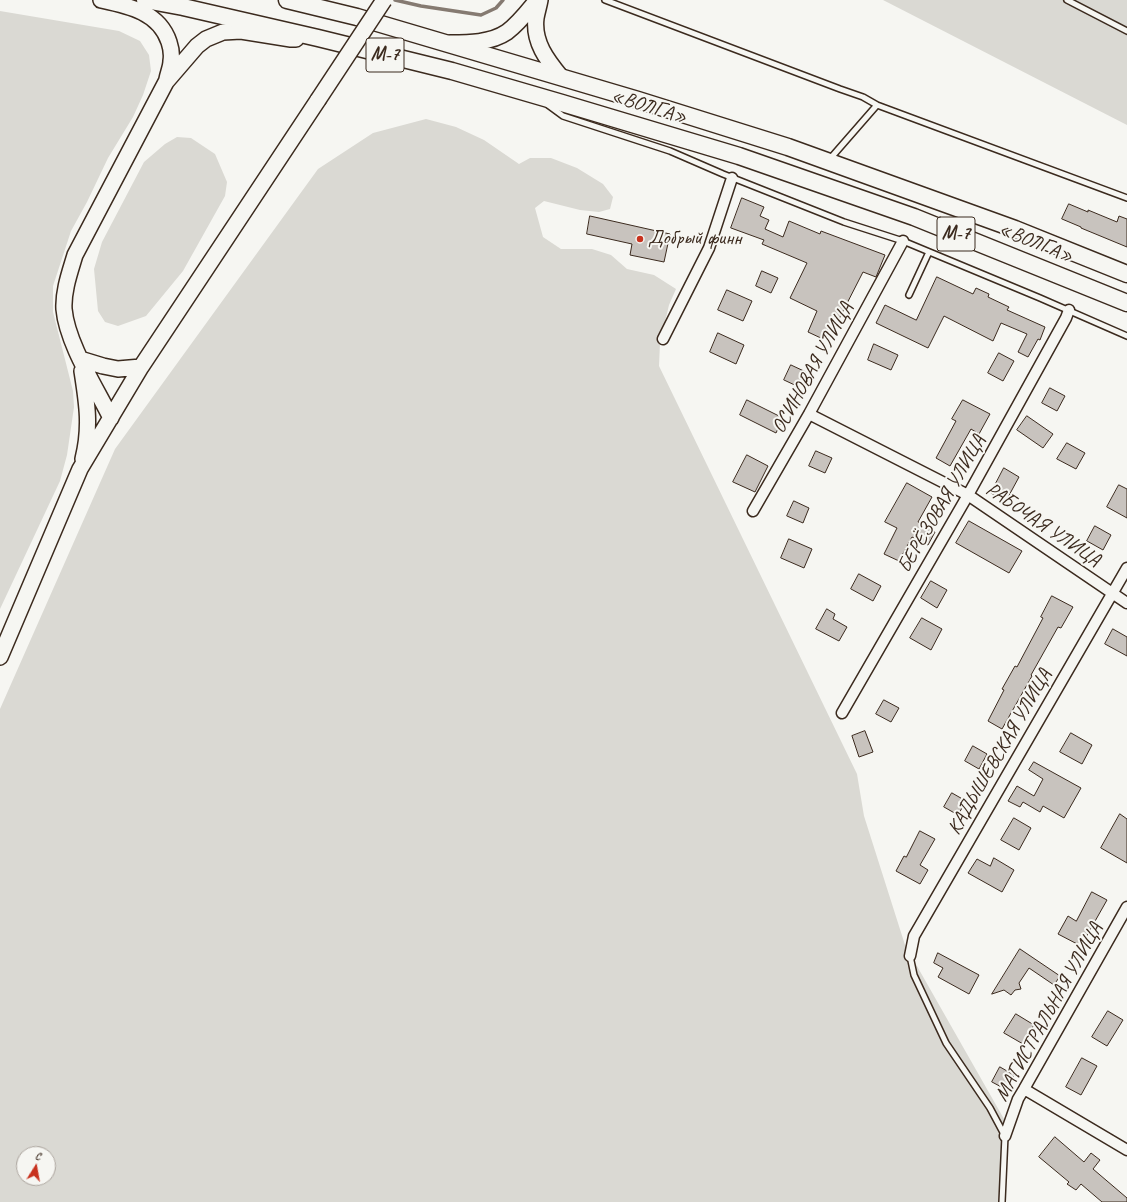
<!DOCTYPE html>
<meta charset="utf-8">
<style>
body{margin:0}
#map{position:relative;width:1127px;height:1202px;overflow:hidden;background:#f6f6f2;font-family:Caveat,sans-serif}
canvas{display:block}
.north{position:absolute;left:16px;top:1146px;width:40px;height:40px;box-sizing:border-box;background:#f6f6f2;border:1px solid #aba49d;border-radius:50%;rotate:11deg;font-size:11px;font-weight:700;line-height:16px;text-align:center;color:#3b2a1e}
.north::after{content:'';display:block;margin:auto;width:14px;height:18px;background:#c8321e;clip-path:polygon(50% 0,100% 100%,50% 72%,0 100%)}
</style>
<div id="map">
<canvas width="1127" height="1202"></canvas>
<div class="north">С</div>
</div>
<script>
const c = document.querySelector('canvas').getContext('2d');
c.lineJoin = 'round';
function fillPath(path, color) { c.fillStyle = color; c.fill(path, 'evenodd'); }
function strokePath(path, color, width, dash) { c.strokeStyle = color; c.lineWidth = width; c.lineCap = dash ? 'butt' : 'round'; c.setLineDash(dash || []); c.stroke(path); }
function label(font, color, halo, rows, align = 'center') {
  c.font = font + ' Caveat,sans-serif'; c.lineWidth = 4; c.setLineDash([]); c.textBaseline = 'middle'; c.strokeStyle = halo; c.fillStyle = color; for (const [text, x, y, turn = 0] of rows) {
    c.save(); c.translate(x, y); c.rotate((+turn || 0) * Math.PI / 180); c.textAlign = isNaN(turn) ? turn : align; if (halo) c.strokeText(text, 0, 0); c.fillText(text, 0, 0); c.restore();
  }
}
const green = new Path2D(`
 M 883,0 L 1127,0 L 1127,125 Z
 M 0,11 L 119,31 L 140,41 L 149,55 L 151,71 L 143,95 L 133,117 L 108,158 L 87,202 L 71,231 L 53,286 L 53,312 L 73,391 L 74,407 L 67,455 L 60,481 L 0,609 Z
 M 426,119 L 456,127 L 484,140 L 519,164 L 530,158 L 551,158 L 577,168 L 603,184 L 613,197 L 610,209 L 599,212 L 580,210 L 544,201 L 535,208 L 543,237 L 561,249 L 592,249 L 611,255 L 627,269 L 654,275 L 676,289 L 669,305 L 660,343 L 659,366 L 857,774 L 864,816 L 905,945 L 1004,1119 L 1001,1202 L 0,1202 L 0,709 L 115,449 L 318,169 L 373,133 ZM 24,1154 L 48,1154 L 48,1178 L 24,1178 Z
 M 177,137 L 191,138 L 215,154 L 227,182 L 225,196 L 183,271 L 146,316 L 118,326 L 105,322 L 98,311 L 94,269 L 102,242 L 144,162 L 165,144 Z`);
const stream = new Path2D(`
 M 395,0 L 421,6 L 481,15 L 496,8 L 503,0`);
const building = new Path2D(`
 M 742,198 L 764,207 L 760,216 L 769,220 L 765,229 L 783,237 L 789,221 L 820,234 L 821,231 L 885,255 L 876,277 L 863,272 L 838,321 L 832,318 L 823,339 L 808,332 L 817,311 L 790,298 L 807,263 L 762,244 L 764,240 L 731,228 Z
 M 1069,204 L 1088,212 L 1088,210 L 1117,222 L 1119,216 L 1127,219 L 1127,247 L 1081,228 L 1081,227 L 1062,219 Z
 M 590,216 L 670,234 L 664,262 L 630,255 L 632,244 L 587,234 Z
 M 762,271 L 778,278 L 771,293 L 756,286 Z
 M 937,277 L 973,294 L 976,288 L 989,294 L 988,297 L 1009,307 L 1007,310 L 1045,327 L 1040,340 L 1038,339 L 1028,357 L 1018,352 L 1027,334 L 1001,323 L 993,341 L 944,316 L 928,348 L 876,323 L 885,305 L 916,320 Z
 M 727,290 L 752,301 L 743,321 L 718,310 Z
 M 718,333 L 744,345 L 736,364 L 710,352 Z
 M 874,344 L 898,355 L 891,370 L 868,360 Z
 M 999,353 L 1014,361 L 1003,381 L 988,373 Z
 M 791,365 L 806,372 L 799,387 L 784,380 Z
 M 1050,388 L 1065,396 L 1057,411 L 1042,403 Z
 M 747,400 L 783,418 L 776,433 L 740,415 Z
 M 963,400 L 990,414 L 979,434 L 971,429 L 950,466 L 936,458 L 956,421 L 952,419 Z
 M 1027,416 L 1053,434 L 1043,448 L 1017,430 Z
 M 1067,443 L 1085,453 L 1076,469 L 1057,459 Z
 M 816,451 L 832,458 L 825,473 L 809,466 Z
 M 747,455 L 768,466 L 755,492 L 733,482 Z
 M 1004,468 L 1019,477 L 1006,501 L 991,493 Z
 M 907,483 L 932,497 L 918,522 L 935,532 L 928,545 L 912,537 L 899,561 L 884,554 L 897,528 L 885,522 Z
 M 1119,485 L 1127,489 L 1127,518 L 1107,507 Z
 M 794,501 L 809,508 L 803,523 L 787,516 Z
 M 969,521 L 1022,551 L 1009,573 L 956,543 Z
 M 1095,526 L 1111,535 L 1103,550 L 1087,541 Z
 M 789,539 L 812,549 L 804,568 L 781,558 Z
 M 859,574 L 881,586 L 873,601 L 851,589 Z
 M 931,581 L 947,590 L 937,608 L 921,598 Z
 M 1052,596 L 1073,607 L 1061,628 L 1058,627 L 1031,675 L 1032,676 L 1002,729 L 988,721 L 1004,690 L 1002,689 L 1015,666 L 1017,667 L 1043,618 L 1041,617 Z
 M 827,609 L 835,614 L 833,619 L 847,627 L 839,641 L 816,629 Z
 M 922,618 L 942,629 L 931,650 L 910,638 Z
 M 1113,629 L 1127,637 L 1127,656 L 1105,644 Z
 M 884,700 L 899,708 L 891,722 L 876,714 Z
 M 865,731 L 873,752 L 859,757 L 852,736 Z
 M 1071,733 L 1092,745 L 1082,764 L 1060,752 Z
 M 973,746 L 987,754 L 979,769 L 965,761 Z
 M 1034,762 L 1081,788 L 1064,818 L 1043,806 L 1040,812 L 1023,802 L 1020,807 L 1008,801 L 1017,786 L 1034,796 L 1043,779 L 1029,770 Z
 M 952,793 L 966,801 L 958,815 L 944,807 Z
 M 1120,814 L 1127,819 L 1127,863 L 1101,848 Z
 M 1014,818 L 1031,828 L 1019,850 L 1001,840 Z
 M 920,831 L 935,839 L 920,865 L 928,870 L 920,884 L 896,871 L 904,856 L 906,857 Z
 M 994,858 L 1014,870 L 1002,892 L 968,873 L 977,859 L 990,866 Z
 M 1092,892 L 1107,900 L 1081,946 L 1058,934 L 1068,916 L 1076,921 Z
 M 1020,949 L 1060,976 L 1054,985 L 1029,968 L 1019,983 L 1021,989 L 1015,990 L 1011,995 L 1004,990 L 992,994 Z
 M 938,953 L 979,975 L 969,994 L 938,977 L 943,968 L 934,963 Z
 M 1108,1011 L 1123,1020 L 1107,1046 L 1092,1037 Z
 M 1016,1014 L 1034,1025 L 1023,1044 L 1004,1033 Z
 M 1082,1058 L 1097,1066 L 1081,1095 L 1066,1087 Z
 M 1000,1067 L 1014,1075 L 1007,1090 L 992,1082 Z
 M 1055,1137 L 1084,1162 L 1091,1153 L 1100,1160 L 1093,1169 L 1127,1198 L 1127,1202 L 1102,1202 L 1081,1184 L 1076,1190 L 1067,1184 L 1069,1182 L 1039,1157 Z`);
const service = new Path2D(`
 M 605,0 L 840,89 L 863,97 L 877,105 L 1127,198
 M 1067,0 L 1127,31
 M 548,105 L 563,116 L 670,151 L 723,174 L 844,222 L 903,241 L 1040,298 L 1127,336
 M 829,160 L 877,105
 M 909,295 L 929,252
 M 910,956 L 914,975 L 946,1043 L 990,1108 L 1005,1136 L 1002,1202`);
const minor = new Path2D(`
 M 663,339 L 709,248 L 732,178
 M 809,414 L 968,495 L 1127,603
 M 753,511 L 809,414 L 903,241
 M 842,713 L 968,495 L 1066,318 L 1069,310
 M 910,956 L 914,936 L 1127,568
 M 1024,1089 L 1127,1150
 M 1005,1136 L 1018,1099 L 1024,1089 L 1127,907`);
const primary = new Path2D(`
 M 101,0 C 129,6 159,12 169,42 C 171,48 172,55 171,61 C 171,67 168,73 167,79
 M 540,0 C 539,6 537,12 536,18 C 533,42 547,60 561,77
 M 450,43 C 468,43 491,43 507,32 C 519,23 528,11 537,0
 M 80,359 L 103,366 L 118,369 L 141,367
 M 82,371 C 87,403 91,427 83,459
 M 111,418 C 95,386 67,343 64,309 C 63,291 70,272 75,255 L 166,82 L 197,46 L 206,39 L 223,32 L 241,31 L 291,39 L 296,39
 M 0,657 L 80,469 L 141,367 L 318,100`);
const trunk = new Path2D(`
 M 145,0 L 183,7 L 318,38 L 452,71 L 562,103 L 739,156 L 914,217 L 1127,303
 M 287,0 L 357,17 L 638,100 L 788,147 L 1015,229 L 1127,274`);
const primaryBridge = new Path2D(`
 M 318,100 L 384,0`);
const markers = [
 [640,239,4,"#c8321e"]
];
const shields = [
 [385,55,38],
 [956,234,38]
];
const shieldNames = [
 ["М-7",385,55],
 ["М-7",956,234]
];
const streetNames = [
 ["«ВОЛГА»",649,107,17],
 ["«ВОЛГА»",1036,243,22],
 ["ОСИНОВАЯ УЛИЦА",813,368,-61],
 ["БЕРЁЗОВАЯ УЛИЦА",942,504,-60],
 ["РАБОЧАЯ УЛИЦА",1043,525,34],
 ["КАДЫШЕВСКАЯ УЛИЦА",1000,752,-60],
 ["МАГИСТРАЛЬНАЯ УЛИЦА",1049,1012,-61]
];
const poiNames = [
 ["Добрый финн",648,239]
];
fillPath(green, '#dad9d3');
strokePath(stream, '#857a71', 3.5);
fillPath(building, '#c8c3be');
strokePath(building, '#3b2a1e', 1);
strokePath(service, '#3b2a1e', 8);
strokePath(minor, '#3b2a1e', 13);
strokePath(primary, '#3b2a1e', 18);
strokePath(trunk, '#3b2a1e', 19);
strokePath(service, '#f6f6f2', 5);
strokePath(minor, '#f6f6f2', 10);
strokePath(primary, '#f6f6f2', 15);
strokePath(trunk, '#f6f6f2', 16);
strokePath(primaryBridge, '#3b2a1e', 18, []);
strokePath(primaryBridge, '#f6f6f2', 15);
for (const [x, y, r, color] of markers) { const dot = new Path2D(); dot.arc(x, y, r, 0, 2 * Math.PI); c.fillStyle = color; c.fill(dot); strokePath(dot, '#f6f6f2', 1.5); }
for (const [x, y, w] of shields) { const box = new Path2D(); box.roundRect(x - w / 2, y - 17, w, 34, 3); c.fillStyle = '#f6f6f2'; c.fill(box); strokePath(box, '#3b2a1e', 1); }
label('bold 19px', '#3b2a1e', null, shieldNames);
label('20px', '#3b2a1e', '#f6f6f2', streetNames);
label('20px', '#3b2a1e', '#f6f6f2', poiNames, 'left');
</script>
